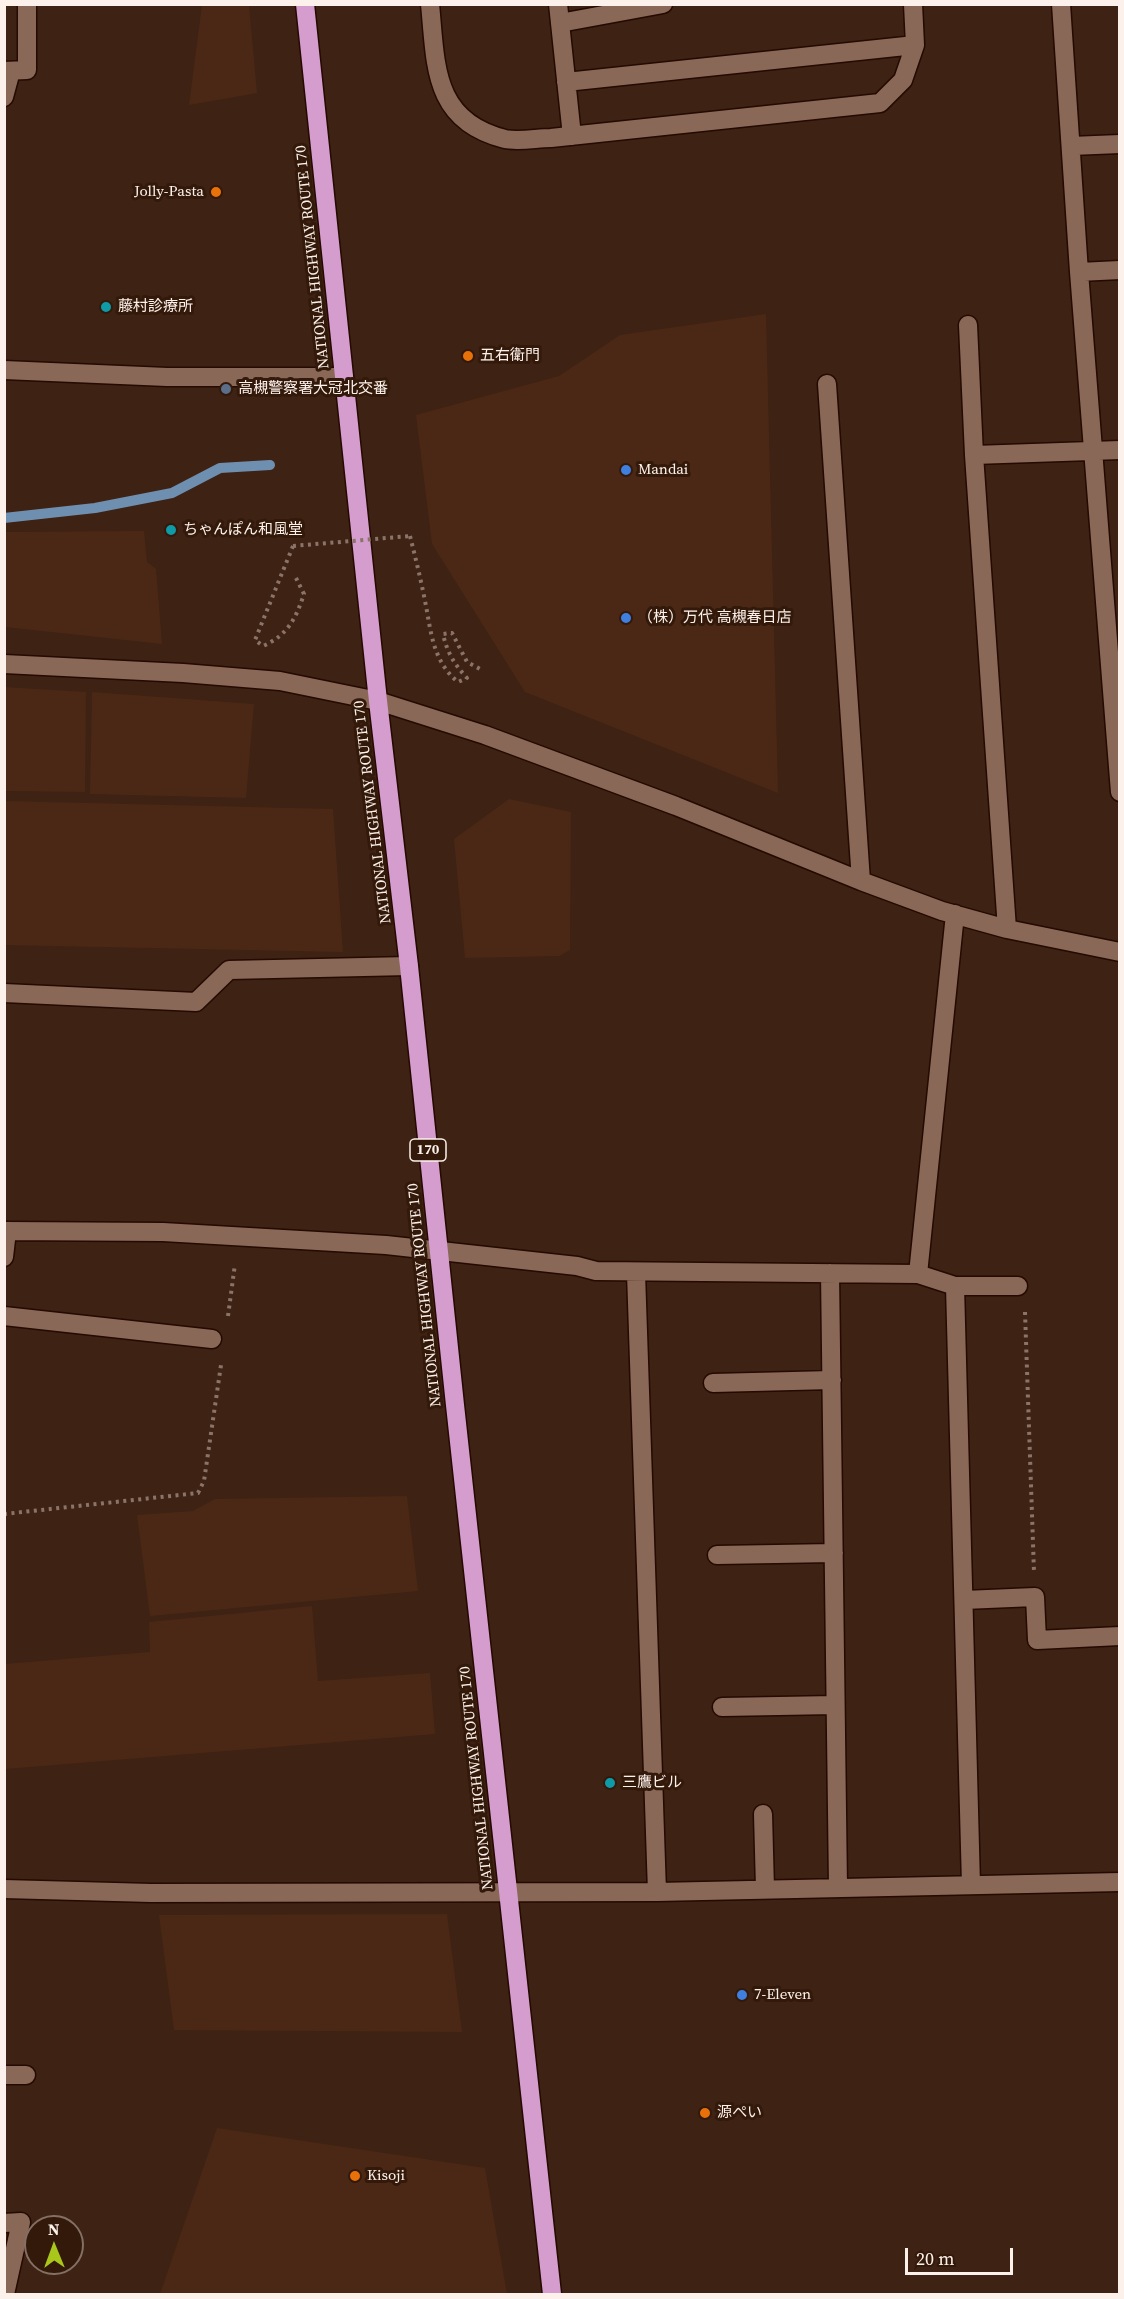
<!DOCTYPE html>
<meta charset="utf-8">
<style>
body{margin:0}
#map{position:relative;width:1124px;height:2299px;overflow:hidden;background:#3e2213;font-family:"Source Serif 4",serif}
canvas{display:block}
.frame{position:absolute;inset:0;border:6px solid #fdf1eb;pointer-events:none}
.north{position:absolute;left:24px;top:2215px;width:60px;height:60px;box-sizing:border-box;background:#33190a;border:2px solid #846f64;border-radius:50%;rotate:359deg;font-size:16px;font-weight:700;line-height:24px;text-align:center;color:#fdf1eb}
.north::after{content:'';display:block;margin:auto;width:21px;height:27px;background:#a9c71b;clip-path:polygon(50% 0,100% 100%,50% 72%,0 100%)}
.scale{position:absolute;left:905px;top:2248px;width:108px;height:27px;box-sizing:border-box;border:3px solid #fdf1eb;border-top:0;padding-left:8px;font-size:18px;line-height:21px;white-space:nowrap;color:#fdf1eb;-webkit-text-stroke:4px #33190a;paint-order:stroke}
</style>
<div id="map">
<canvas width="1124" height="2299"></canvas>
<div class="frame"></div>
<div class="north">N</div>
<div class="scale">20 m</div>
</div>
<script>
const c = document.querySelector('canvas').getContext('2d');
c.lineJoin = 'round';
function fillPath(path, color) { c.fillStyle = color; c.fill(path, 'evenodd'); }
function strokePath(path, color, width, dash) { c.strokeStyle = color; c.lineWidth = width; c.lineCap = dash ? 'butt' : 'round'; c.setLineDash(dash || []); c.stroke(path); }
function label(font, color, halo, rows, align = 'center') {
  c.font = font + ' "Source Serif 4","Noto Sans JP",serif'; c.lineWidth = 6; c.setLineDash([]); c.textBaseline = 'middle'; c.strokeStyle = halo; c.fillStyle = color; for (const [text, x, y, turn = 0] of rows) {
    c.save(); c.translate(x, y); c.rotate((+turn || 0) * Math.PI / 180); c.textAlign = isNaN(turn) ? turn : align; if (halo) c.strokeText(text, 0, 0); c.fillText(text, 0, 0); c.restore();
  }
}
const built = new Path2D(`
 M 202,5 L 249,5 L 257,93 L 189,105 Z
 M 766,314 L 778,793 L 525,692 L 432,544 L 416,415 L 559,376 L 620,335 Z
 M 144,531 L 147,562 L 156,569 L 162,644 L 5,627 L 5,532 Z
 M 4,687 L 86,692 L 85,792 L 5,791 Z
 M 92,692 L 254,704 L 246,798 L 90,794 Z
 M 509,799 L 571,812 L 570,950 L 559,956 L 465,958 L 454,839 Z
 M 5,801 L 333,809 L 343,952 L 5,945 Z
 M 407,1496 L 418,1591 L 150,1616 L 137,1515 L 193,1511 L 215,1499 Z
 M 312,1606 L 318,1681 L 430,1673 L 435,1734 L 5,1769 L 5,1664 L 150,1652 L 149,1622 Z
 M 447,1914 L 462,2032 L 174,2030 L 159,1915 Z
 M 217,2128 L 485,2168 L 507,2294 L 160,2294 Z`);
const stream = new Path2D(`
 M 4,518 L 95,508 L 172,493 L 220,468 L 270,465`);
const path = new Path2D(`
 M 410,536 C 415,556 420,576 424,596 C 431,628 431,660 458,682 L 467,678 C 454,664 447,652 443,634 L 452,633 L 467,662 L 480,669
 M 293,546 L 255,640 L 263,646 C 288,635 296,618 304,594 L 296,578
 M 1025,1312 L 1034,1572
 M 228,1316 L 235,1264
 M 4,1514 L 198,1493 L 204,1481 L 221,1365`);
const minor = new Path2D(`
 M 430,4 C 436,64 432,121 505,139 C 519,142 537,138 551,138 L 880,103 L 903,80 L 915,45 L 913,4
 M 558,4 L 572,136
 M 1061,4 L 1079,272 L 1120,792
 M 560,23 L 663,4
 M 4,71 L 27,70 L 27,4
 M 566,82 L 915,45
 M 4,97 L 11,71
 M 1071,146 L 1120,144
 M 1079,272 L 1120,270
 M 968,325 L 974,455 L 1120,450
 M 4,370 L 167,377 L 344,377
 M 827,384 L 861,881
 M 974,455 L 1007,929
 M 4,664 L 183,673 L 280,681 L 378,701 L 485,735 L 676,806 L 861,881 L 942,911 L 1007,929 L 1120,952
 M 4,993 L 196,1002 L 229,970 L 409,966
 M 4,1231 L 163,1232 L 386,1245 L 577,1266 L 596,1271 L 918,1274 L 955,1286 L 971,1885
 M 4,1257 L 7,1231
 M 636,1273 L 657,1892
 M 830,1273 L 838,1887
 M 918,1274 L 955,914
 M 955,1286 L 1018,1286
 M 4,1316 L 212,1339
 M 713,1383 L 832,1380
 M 717,1555 L 834,1553
 M 964,1600 L 1035,1597 L 1037,1640 L 1120,1636
 M 722,1707 L 835,1705
 M 763,1814 L 765,1889
 M 4,1889 L 151,1893 L 657,1892 L 1120,1882
 M 4,2075 L 26,2075
 M 4,2223 L 21,2222 L 5,2294`);
const highway = new Path2D(`
 M 305,4 L 378,701 L 409,966 L 455,1405 L 552,2294`);
const pathBridge = new Path2D(`
 M 293,546 L 410,536`);
const markers = [
 [216,192,6,"#e8710a"],
 [106,307,6,"#0f9aa8"],
 [468,356,6,"#e8710a"],
 [226,389,6,"#5c6f8a"],
 [626,470,6,"#3f7fe0"],
 [171,530,6,"#0f9aa8"],
 [626,618,6,"#3f7fe0"],
 [610,1783,6,"#0f9aa8"],
 [742,1995,6,"#3f7fe0"],
 [705,2113,6,"#e8710a"],
 [355,2176,6,"#e8710a"]
];
const shields = [
 [428,1150,36]
];
const shieldNames = [
 ["170",428,1150]
];
const poiNames = [
 ["Jolly-Pasta",204,192,"right"],
 ["藤村診療所",118,307],
 ["五右衛門",480,356],
 ["高槻警察署大冠北交番",238,389],
 ["Mandai",638,470],
 ["ちゃんぽん和風堂",183,530],
 ["（株）万代 高槻春日店",638,618],
 ["三鷹ビル",622,1783],
 ["7-Eleven",754,1995],
 ["源ぺい",717,2113],
 ["Kisoji",367,2176]
];
const streetNames = [
 ["NATIONAL HIGHWAY ROUTE 170",313,257,-96],
 ["NATIONAL HIGHWAY ROUTE 170",373,812,-97],
 ["NATIONAL HIGHWAY ROUTE 170",425,1295,-96],
 ["NATIONAL HIGHWAY ROUTE 170",477,1778,-96]
];
fillPath(built, '#4b2815');
strokePath(stream, '#6f8fb0', 10);
strokePath(minor, '#240a00', 21);
strokePath(highway, '#240a00', 21);
strokePath(path, '#8a7469', 4, [3, 4.5]);
strokePath(minor, '#8a6858', 18);
strokePath(highway, '#d59cce', 18);
strokePath(pathBridge, '#8a7469', 4, [3, 4.5]);
for (const [x, y, r, color] of markers) { const dot = new Path2D(); dot.arc(x, y, r, 0, 2 * Math.PI); c.fillStyle = color; c.fill(dot); strokePath(dot, '#33190a', 2); }
for (const [x, y, w] of shields) { const box = new Path2D(); box.roundRect(x - w / 2, y - 11, w, 22, 4.5); c.fillStyle = '#33190a'; c.fill(box); strokePath(box, '#fdf1eb', 1.5); }
label('bold 14px', '#fdf1eb', null, shieldNames);
label('15px', '#fdf1eb', '#33190a', poiNames, 'left');
label('15px', '#fdf1eb', '#33190a', streetNames);
</script>
